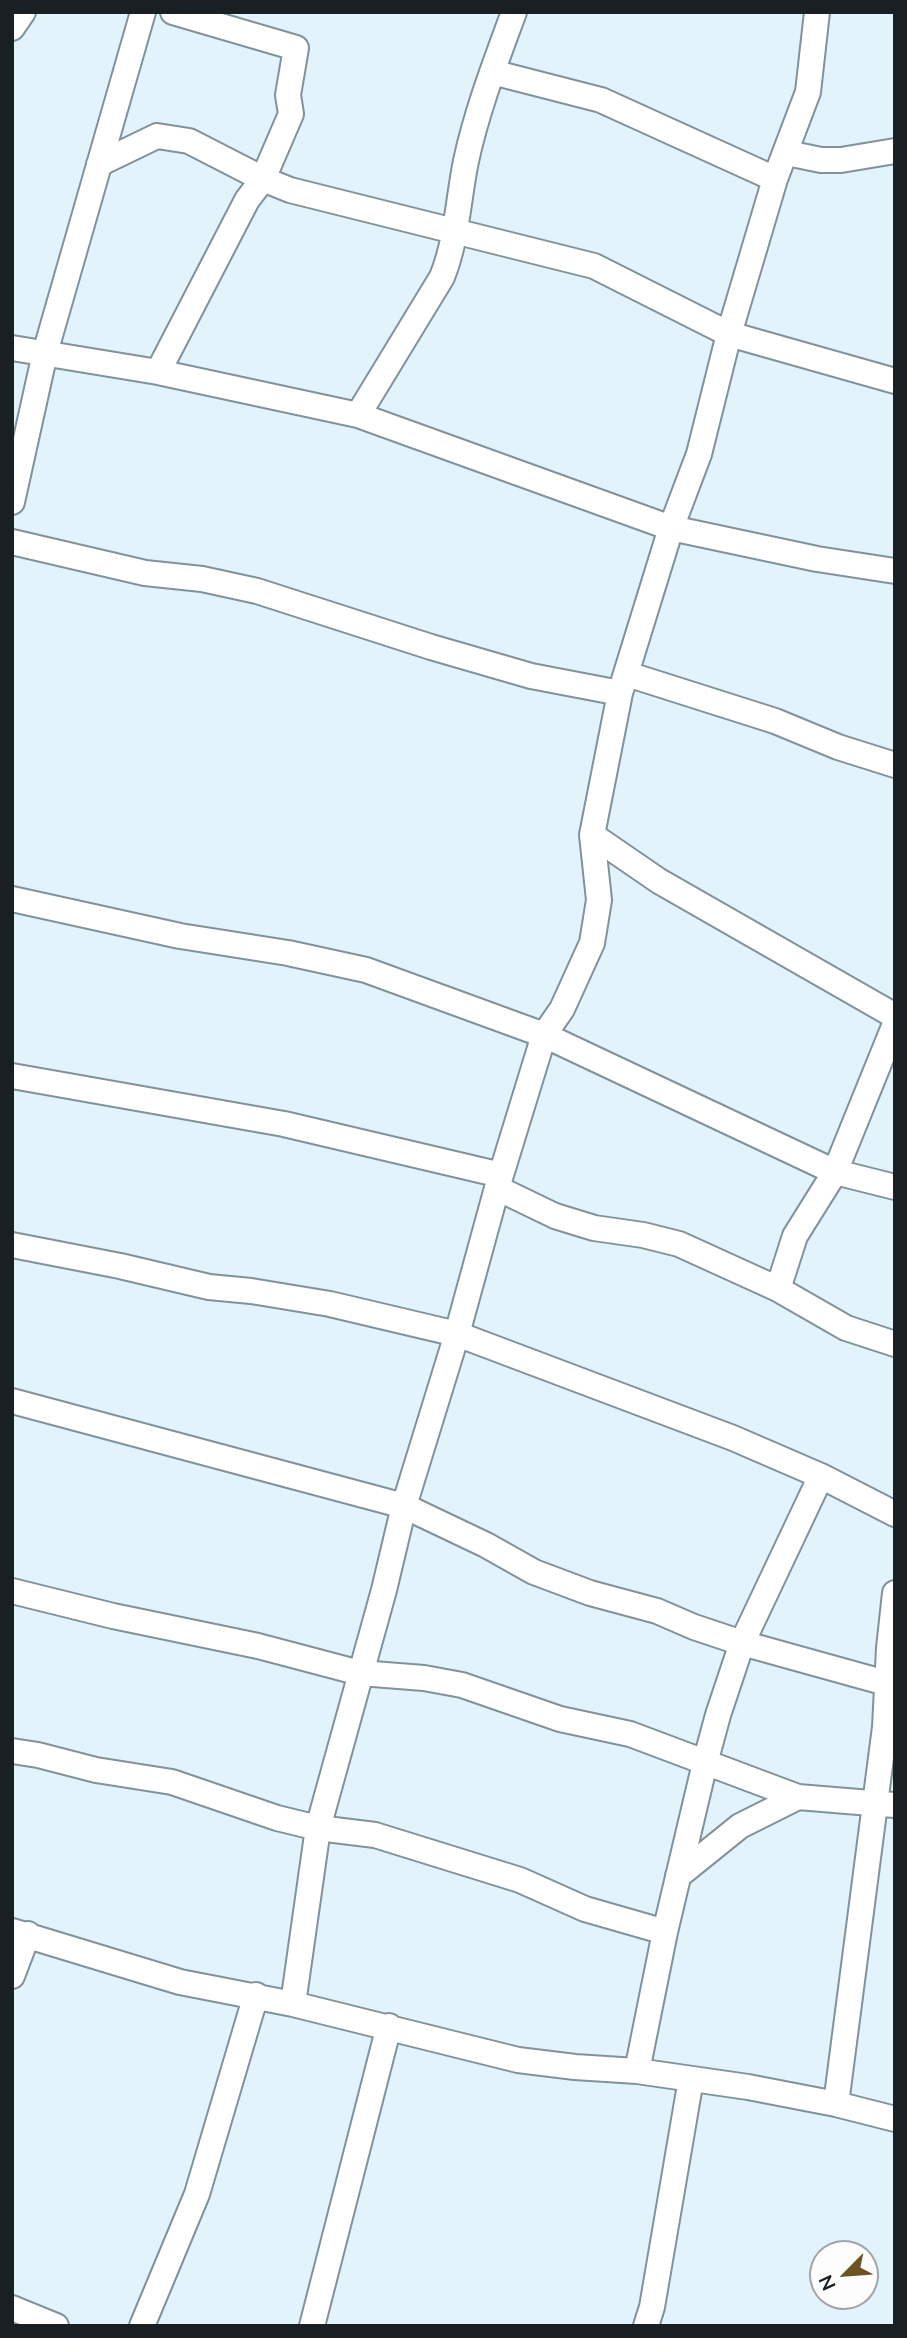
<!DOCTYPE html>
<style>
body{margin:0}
#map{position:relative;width:907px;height:2338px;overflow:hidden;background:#e2f3fc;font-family:Mulish,sans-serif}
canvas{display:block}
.frame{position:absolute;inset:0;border:14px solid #191f23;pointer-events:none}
.north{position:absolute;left:809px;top:2240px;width:70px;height:70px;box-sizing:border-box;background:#fdfdfd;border:2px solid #a2a4a6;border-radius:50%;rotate:245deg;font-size:19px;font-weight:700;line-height:28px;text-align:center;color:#191f23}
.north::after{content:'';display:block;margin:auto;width:24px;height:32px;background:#6b5323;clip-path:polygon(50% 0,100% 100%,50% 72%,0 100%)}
</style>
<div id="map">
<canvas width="907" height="2338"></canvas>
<div class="frame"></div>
<div class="north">N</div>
</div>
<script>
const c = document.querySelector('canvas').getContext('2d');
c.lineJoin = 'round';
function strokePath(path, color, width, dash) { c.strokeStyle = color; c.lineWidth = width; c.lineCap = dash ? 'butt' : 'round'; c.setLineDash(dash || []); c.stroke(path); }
const minor = new Path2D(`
 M 12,28 L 23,12
 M 492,72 L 601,100 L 775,179
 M 787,153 L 821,160 L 841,160 L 895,151
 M 99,164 L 157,136 L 189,141 L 263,179 L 291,114 L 288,95 L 296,48 L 173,12
 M 12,348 L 158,372 L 358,415 L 671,528 L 817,559 L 895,571
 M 158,372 L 247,200 L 263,179 L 290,190 L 594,266 L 729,334 L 895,381
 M 358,415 L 442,277 C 457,240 458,200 466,161 C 477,110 496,61 514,12
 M 12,502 L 45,353 L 143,12
 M 12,542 L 145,573 L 202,579 L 257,591 L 431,647 L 531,676 L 620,693
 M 627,674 L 775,721 L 838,747 L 895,765
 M 592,835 L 659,881 L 895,1016
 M 12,899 L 180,936 L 288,953 L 366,970 L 544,1035 L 835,1172 L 895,1187
 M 12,1076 L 284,1124 L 501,1175
 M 497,1188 L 555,1216 L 594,1228 L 643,1235 L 679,1244 L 778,1289 L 846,1328 L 895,1344
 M 12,1245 L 120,1266 L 209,1287 L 251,1291 L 330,1304 L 457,1334 L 733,1438 L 821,1476 L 895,1514
 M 778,1289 L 795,1236 L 835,1172 L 895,1024
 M 12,1401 L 404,1506 L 486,1545 L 534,1572 L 590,1593 L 657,1611 L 694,1627 L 742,1643 L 886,1683
 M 12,1591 L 113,1616 L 258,1646 L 360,1673 L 424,1678 L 462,1685 L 560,1719 L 630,1734 L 798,1797 L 895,1805
 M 12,1751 L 38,1755 L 96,1770 L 172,1782 L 277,1818 L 318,1828 L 375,1835 L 520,1880 L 585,1909 L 665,1932
 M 678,1876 L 740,1826 L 798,1797
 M 12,1931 L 180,1982 L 293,2004 L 518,2060 L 575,2067 L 637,2071 L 748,2087 L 836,2104 L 895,2119
 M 12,1976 L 28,1934
 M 293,2004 L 318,1828 L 384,1590 L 404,1506 L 457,1334 L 497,1188 L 544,1035 L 562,1009 L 592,943 L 599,900 L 592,835 L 620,693 L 671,528 L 699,454 L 729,334 L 775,179 L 808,92 L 817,12
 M 637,2071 L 665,1932 L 705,1763 L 718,1715 L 742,1643 L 821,1476
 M 836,2104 L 885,1727 L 889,1648 L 895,1593
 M 12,2308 L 56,2326
 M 142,2326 L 197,2194 L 256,1995
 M 312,2326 L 389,2026
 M 646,2326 L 652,2307 L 691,2079`);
strokePath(minor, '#82929a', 28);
strokePath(minor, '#fff', 24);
</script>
